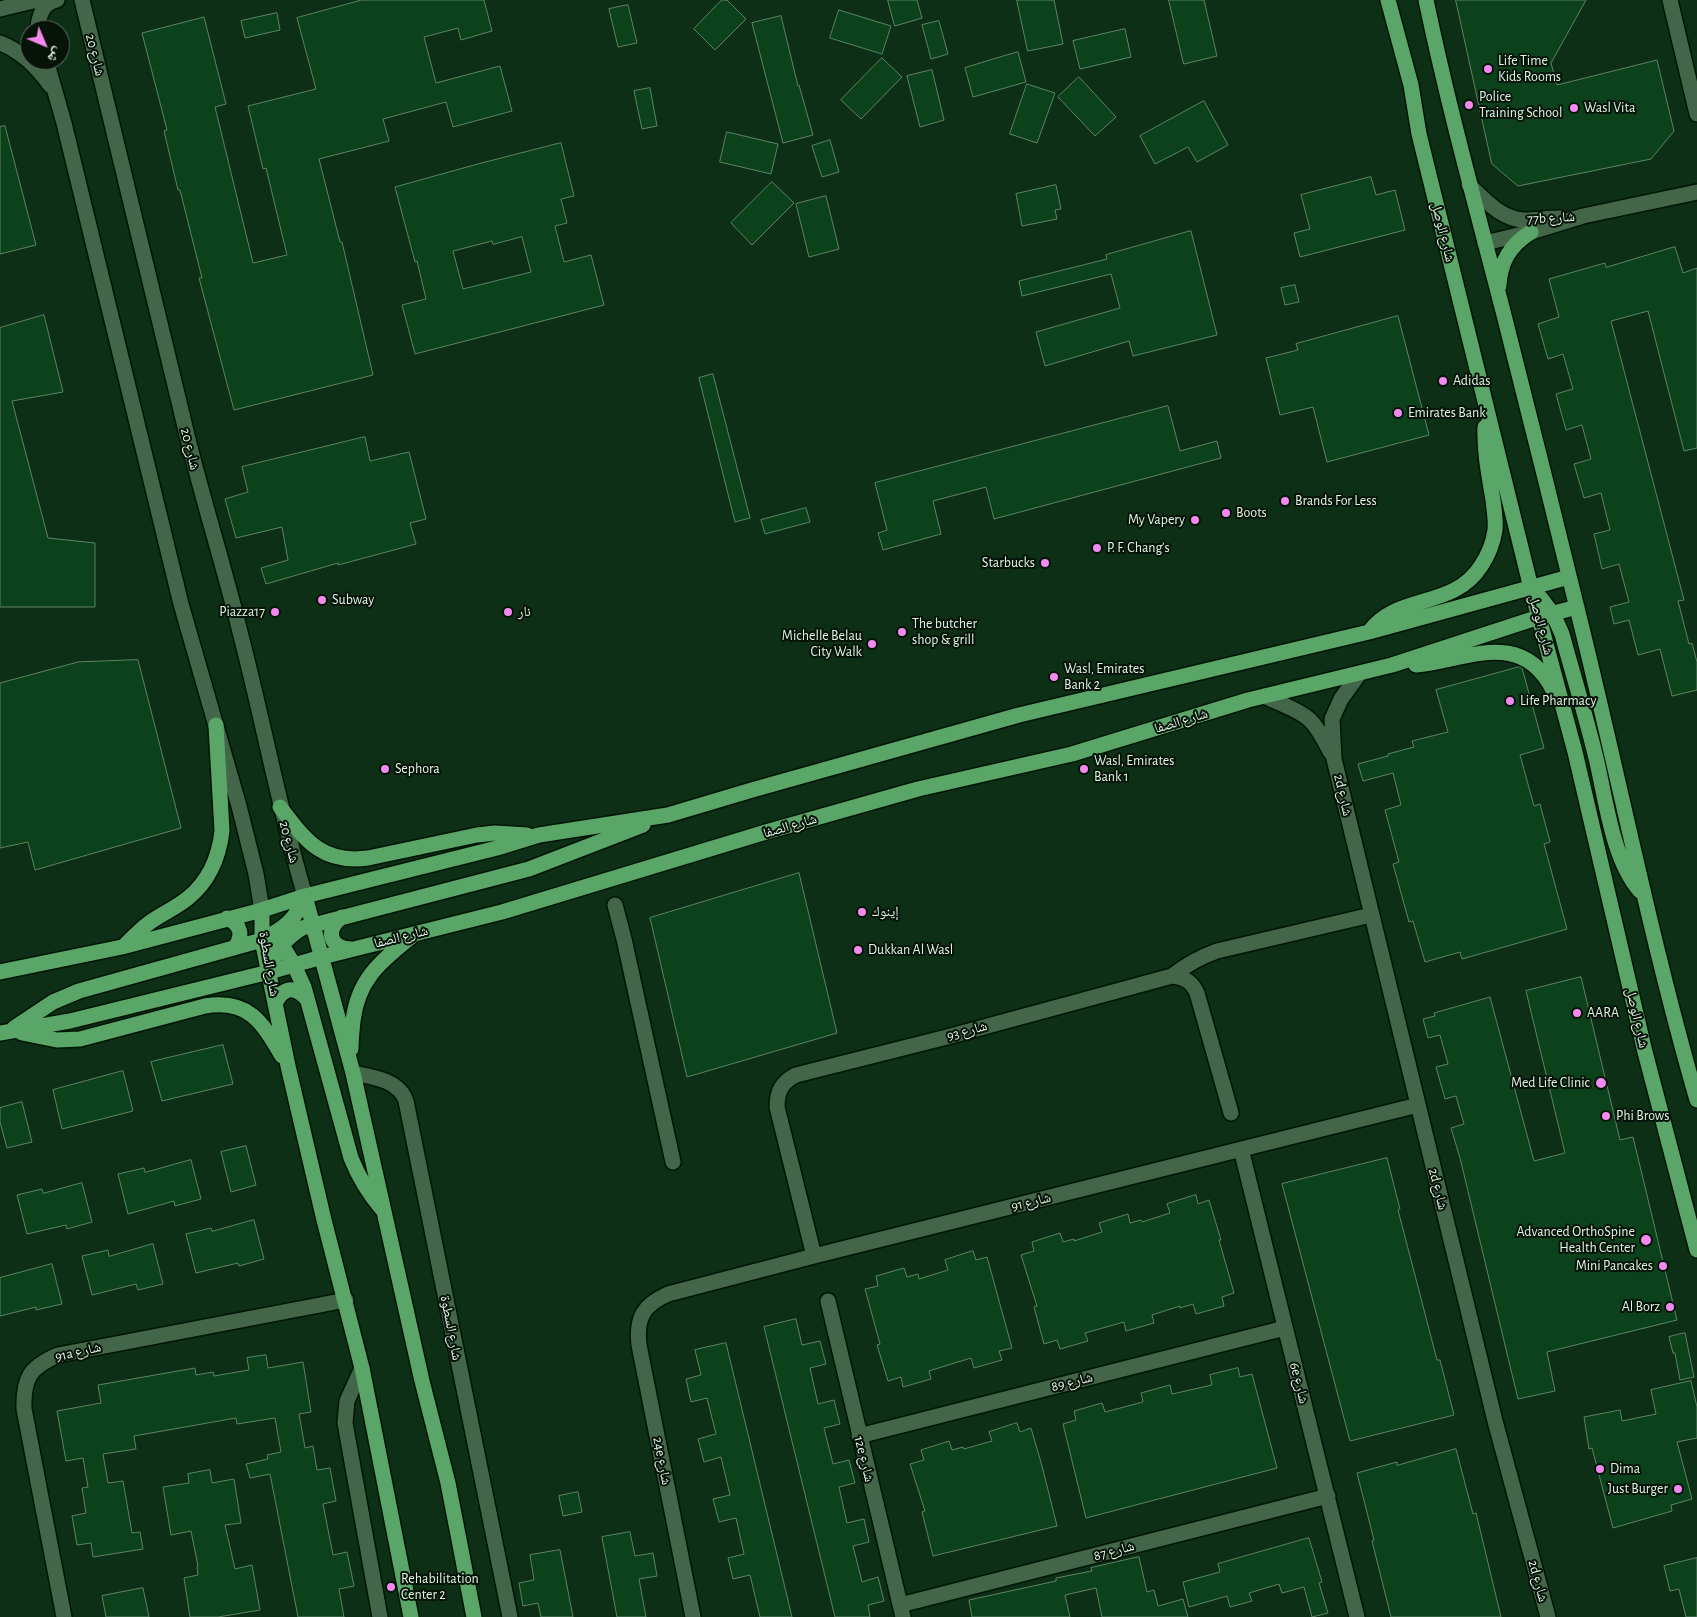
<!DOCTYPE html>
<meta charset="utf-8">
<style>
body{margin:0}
#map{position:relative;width:1697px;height:1617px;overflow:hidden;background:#0c2f15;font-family:"Alegreya Sans","Noto Naskh Arabic",sans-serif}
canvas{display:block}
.north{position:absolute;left:20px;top:20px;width:50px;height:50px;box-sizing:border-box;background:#061308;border:1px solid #5e6d60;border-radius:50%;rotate:135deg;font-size:14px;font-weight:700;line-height:20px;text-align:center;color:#e1f5e4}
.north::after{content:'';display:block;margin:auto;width:18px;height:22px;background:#f489f0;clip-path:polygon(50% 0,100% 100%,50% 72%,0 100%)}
</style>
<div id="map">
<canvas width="1697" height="1617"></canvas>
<div class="north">ش</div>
</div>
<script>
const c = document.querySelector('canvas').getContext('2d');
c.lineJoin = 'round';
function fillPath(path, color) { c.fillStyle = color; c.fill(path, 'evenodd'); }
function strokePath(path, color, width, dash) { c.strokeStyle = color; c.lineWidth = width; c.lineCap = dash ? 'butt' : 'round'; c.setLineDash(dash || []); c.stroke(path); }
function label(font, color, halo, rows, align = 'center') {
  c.font = font + ' "Alegreya Sans","Noto Naskh Arabic",sans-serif'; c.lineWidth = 4; c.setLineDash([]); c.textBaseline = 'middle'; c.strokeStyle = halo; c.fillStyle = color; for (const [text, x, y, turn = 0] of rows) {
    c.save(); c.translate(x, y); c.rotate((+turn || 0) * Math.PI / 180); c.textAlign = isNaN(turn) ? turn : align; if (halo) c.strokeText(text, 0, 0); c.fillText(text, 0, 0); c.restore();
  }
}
const building = new Path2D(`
 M 362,0 L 484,0 L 492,31 L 461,40 L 458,28 L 424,37 L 436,83 L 500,66 L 512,111 L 453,127 L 446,102 L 383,119 L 389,141 L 319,159 L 340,242 L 342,242 L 373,375 L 234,410 L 199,278 L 202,278 L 180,190 L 178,190 L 164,131 L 167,130 L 142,33 L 204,17 L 226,104 L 215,107 L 253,263 L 287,255 L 266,168 L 263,169 L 248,106 L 316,89 L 297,18 Z
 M 722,0 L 727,0 L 746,19 L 715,50 L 694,29 Z
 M 888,0 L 917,0 L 922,18 L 895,26 Z
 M 1017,0 L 1054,0 L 1063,44 L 1028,51 Z
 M 1169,0 L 1204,0 L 1217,56 L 1184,64 Z
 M 1456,0 L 1586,0 L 1551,63 L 1557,85 L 1657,60 L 1674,131 L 1651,159 L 1518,186 L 1492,164 Z
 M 628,5 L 637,43 L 618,47 L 609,9 Z
 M 839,10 L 891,26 L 882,54 L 830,38 Z
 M 277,13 L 280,30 L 245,38 L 241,21 Z
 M 781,16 L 798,86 L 799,85 L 813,135 L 783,143 L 752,23 Z
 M 939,21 L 948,54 L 931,59 L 922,25 Z
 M 1125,29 L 1131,57 L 1080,69 L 1073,41 Z
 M 1018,52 L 1026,82 L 973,97 L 965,68 Z
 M 882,58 L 902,77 L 861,119 L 841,100 Z
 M 932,70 L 944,120 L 920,127 L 907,76 Z
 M 1079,77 L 1116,117 L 1095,136 L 1058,97 Z
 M 1027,84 L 1055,93 L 1037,143 L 1010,134 Z
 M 650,88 L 657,126 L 642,129 L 634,91 Z
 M 1204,101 L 1228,145 L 1197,162 L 1188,147 L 1155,164 L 1140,136 Z
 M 5,126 L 36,245 L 0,254 L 0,127 Z
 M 727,132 L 778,144 L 771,174 L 720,162 Z
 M 830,140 L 839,172 L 822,177 L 812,146 Z
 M 561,143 L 574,196 L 561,199 L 567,223 L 555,226 L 564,262 L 591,255 L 604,305 L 415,354 L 402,305 L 426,299 L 417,261 L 415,262 L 395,187 L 474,165 ZM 522,237 L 531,272 L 463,289 L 453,251 L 492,241 L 493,244 Z
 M 1371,177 L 1376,195 L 1395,190 L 1405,230 L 1300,257 L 1294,233 L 1310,229 L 1301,195 Z
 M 772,182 L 794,203 L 752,245 L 731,223 Z
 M 1056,185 L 1061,209 L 1055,210 L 1057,219 L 1022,226 L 1016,194 Z
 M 826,196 L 839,249 L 809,257 L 796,204 Z
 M 1191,231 L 1217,335 L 1133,356 L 1129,341 L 1045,366 L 1036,332 L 1120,308 L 1111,274 L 1022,296 L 1019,281 L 1107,259 L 1106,255 Z
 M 1675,247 L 1683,273 L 1697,268 L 1697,448 L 1684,451 L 1648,311 L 1611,321 L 1684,600 L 1678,601 L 1689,644 L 1692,643 L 1697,662 L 1697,690 L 1672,696 L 1660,649 L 1638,655 L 1629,620 L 1614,624 L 1610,607 L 1629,602 L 1619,564 L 1602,569 L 1594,534 L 1610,530 L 1601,493 L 1584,498 L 1574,464 L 1591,459 L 1582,425 L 1566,430 L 1556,394 L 1573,389 L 1563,354 L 1548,359 L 1538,324 L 1559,317 L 1549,279 L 1605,263 L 1606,267 Z
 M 1295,285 L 1299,302 L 1285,305 L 1281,288 Z
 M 44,315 L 63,392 L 12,401 L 48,538 L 95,543 L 95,607 L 0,607 L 0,328 Z
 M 1398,316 L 1429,435 L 1327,462 L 1313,407 L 1280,415 L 1266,358 L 1298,350 L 1296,344 Z
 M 713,374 L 750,518 L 735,522 L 699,378 Z
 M 1168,406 L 1180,451 L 1217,441 L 1221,458 L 994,519 L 986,487 L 933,501 L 941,534 L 883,550 L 878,533 L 887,530 L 875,483 Z
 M 365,437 L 370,461 L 409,452 L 426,519 L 410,523 L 416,544 L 338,565 L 338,563 L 266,584 L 261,568 L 288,560 L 282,527 L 236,538 L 225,499 L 248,492 L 242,467 Z
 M 806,508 L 810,522 L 765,534 L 761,520 Z
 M 138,660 L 181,828 L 35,870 L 28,842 L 0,848 L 0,683 L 78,662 Z
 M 1519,667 L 1522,668 L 1544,748 L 1520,755 L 1534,806 L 1540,804 L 1550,842 L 1544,844 L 1567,929 L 1462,959 L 1460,952 L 1425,962 L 1413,921 L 1409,922 L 1393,864 L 1399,862 L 1385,810 L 1401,805 L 1393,773 L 1363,781 L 1358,764 L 1388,756 L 1388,754 L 1414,747 L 1412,741 L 1448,732 L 1436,690 Z
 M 799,873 L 837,1033 L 687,1077 L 650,918 Z
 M 1581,977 L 1620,1140 L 1633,1137 L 1677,1320 L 1547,1352 L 1555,1391 L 1518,1399 L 1460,1158 L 1451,1128 L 1464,1124 L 1456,1096 L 1445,1099 L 1436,1067 L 1448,1064 L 1440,1035 L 1428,1038 L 1423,1019 L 1435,1016 L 1434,1013 L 1490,997 L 1534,1161 L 1565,1153 L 1526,991 Z
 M 223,1045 L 233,1084 L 162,1101 L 151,1062 Z
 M 123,1071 L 133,1111 L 62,1129 L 53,1090 Z
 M 22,1102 L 32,1142 L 7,1148 L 0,1122 L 0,1108 Z
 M 246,1146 L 256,1185 L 231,1192 L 221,1152 Z
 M 1387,1158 L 1400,1209 L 1398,1210 L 1437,1360 L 1440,1360 L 1454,1415 L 1350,1441 L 1282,1184 Z
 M 191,1160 L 201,1199 L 175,1206 L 174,1201 L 128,1214 L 118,1174 L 144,1168 L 145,1172 Z
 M 82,1183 L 92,1222 L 67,1229 L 66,1225 L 27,1234 L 17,1195 L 42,1189 L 43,1193 Z
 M 1196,1195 L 1198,1204 L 1209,1200 L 1221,1240 L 1219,1240 L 1234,1293 L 1222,1297 L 1224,1306 L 1196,1314 L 1193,1304 L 1180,1308 L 1180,1306 L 1152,1315 L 1154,1323 L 1126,1331 L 1124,1322 L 1085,1333 L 1088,1341 L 1060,1349 L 1057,1340 L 1044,1344 L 1034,1307 L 1037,1306 L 1021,1255 L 1034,1251 L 1032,1242 L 1060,1233 L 1063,1242 L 1074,1239 L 1074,1241 L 1102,1232 L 1099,1223 L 1128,1214 L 1130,1223 L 1141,1220 L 1142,1222 L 1170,1213 L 1167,1204 Z
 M 254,1220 L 264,1259 L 239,1266 L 238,1263 L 196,1273 L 186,1234 L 211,1228 L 212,1231 Z
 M 153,1244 L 163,1284 L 138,1290 L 136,1284 L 92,1295 L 82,1256 L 108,1250 L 109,1256 Z
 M 973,1251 L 976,1260 L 987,1257 L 1012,1348 L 999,1351 L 1002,1360 L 974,1368 L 971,1358 L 945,1366 L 929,1371 L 931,1379 L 903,1387 L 901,1377 L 888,1381 L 877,1345 L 880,1344 L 865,1289 L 878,1286 L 876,1276 L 904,1268 L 907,1277 L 918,1274 L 919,1279 L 948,1270 L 945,1260 Z
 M 52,1264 L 62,1304 L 36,1310 L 36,1307 L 0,1316 L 0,1278 Z
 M 796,1319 L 802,1345 L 820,1341 L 826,1364 L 810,1368 L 818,1404 L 834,1400 L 840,1424 L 824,1428 L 833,1464 L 849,1460 L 855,1483 L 839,1487 L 847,1523 L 864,1519 L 869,1542 L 853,1546 L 862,1582 L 878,1577 L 884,1601 L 868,1605 L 870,1617 L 835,1617 L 764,1327 Z
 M 1685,1333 L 1694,1377 L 1680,1380 L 1675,1353 L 1673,1353 L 1669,1337 Z
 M 726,1343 L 792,1617 L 760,1617 L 750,1575 L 733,1579 L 728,1558 L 744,1554 L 736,1518 L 719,1522 L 713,1499 L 730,1495 L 721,1457 L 704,1462 L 698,1439 L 716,1434 L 707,1398 L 691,1402 L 686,1379 L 701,1375 L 695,1350 Z
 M 266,1355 L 268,1368 L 303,1362 L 311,1412 L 299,1414 L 305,1448 L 313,1446 L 317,1470 L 330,1468 L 336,1501 L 323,1504 L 333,1555 L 347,1552 L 354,1586 L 339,1589 L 344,1617 L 298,1617 L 270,1474 L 250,1478 L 246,1464 L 268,1459 L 267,1455 L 281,1452 L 275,1418 L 237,1424 L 236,1418 L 134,1436 L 136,1449 L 103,1454 L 108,1483 L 123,1481 L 132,1533 L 140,1532 L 143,1549 L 93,1557 L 91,1543 L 77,1545 L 72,1516 L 86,1513 L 82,1488 L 88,1487 L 83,1458 L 66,1461 L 57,1411 L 101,1403 L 98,1385 L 195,1368 L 196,1375 L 213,1372 L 214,1376 L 249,1370 L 247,1358 Z
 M 1238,1368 L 1240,1377 L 1252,1374 L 1277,1468 L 1086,1518 L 1063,1424 L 1076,1420 L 1074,1411 L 1102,1403 L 1105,1412 L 1143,1402 L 1141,1393 L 1170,1385 L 1172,1394 L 1212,1385 L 1210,1375 Z
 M 1691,1381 L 1697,1407 L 1697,1438 L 1677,1442 L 1692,1499 L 1671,1505 L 1672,1511 L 1613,1528 L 1592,1448 L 1589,1449 L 1584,1417 L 1620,1410 L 1622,1421 L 1656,1414 L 1651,1390 Z
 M 1017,1423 L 1020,1432 L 1031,1428 L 1042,1466 L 1057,1526 L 933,1556 L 922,1512 L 925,1511 L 910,1464 L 924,1460 L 921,1450 L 949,1441 L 952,1450 L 963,1447 L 964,1449 L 992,1441 L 989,1432 Z
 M 1456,1449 L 1473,1514 L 1476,1513 L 1501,1617 L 1391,1617 L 1372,1541 L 1374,1540 L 1357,1473 L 1397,1462 L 1397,1465 Z
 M 210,1470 L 212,1483 L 234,1479 L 241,1523 L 225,1525 L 235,1569 L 252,1565 L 260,1610 L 218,1617 L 190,1617 L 184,1578 L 198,1575 L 197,1566 L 198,1566 L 191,1531 L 171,1535 L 163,1487 L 189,1483 L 188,1474 Z
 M 578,1492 L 582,1512 L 563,1516 L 559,1496 Z
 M 630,1532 L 635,1556 L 653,1553 L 657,1576 L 639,1579 L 646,1617 L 617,1617 L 602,1537 Z
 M 1309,1538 L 1322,1582 L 1319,1583 L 1328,1613 L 1312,1617 L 1304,1587 L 1282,1593 L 1279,1584 L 1249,1593 L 1252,1601 L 1230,1607 L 1227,1596 L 1189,1607 L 1183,1582 L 1220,1572 L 1218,1564 Z
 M 560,1550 L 573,1617 L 541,1617 L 538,1603 L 523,1606 L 519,1583 L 534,1580 L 530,1555 Z
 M 1139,1557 L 1147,1592 L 1154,1590 L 1158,1606 L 1183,1599 L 1188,1617 L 1102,1617 L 1096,1588 L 1065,1595 L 1070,1617 L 972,1617 L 969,1600 L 1056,1581 L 1056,1578 L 1092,1571 L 1091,1568 Z
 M 1697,1558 L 1697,1617 L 1686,1617 L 1679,1589 L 1670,1591 L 1664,1566 Z
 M 143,1588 L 149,1617 L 106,1617 L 102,1596 Z`);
const minor = new Path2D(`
 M 82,0 L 187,435 C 203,501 224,566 240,632 C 263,720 279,809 305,896
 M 1670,0 L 1697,114
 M 0,9 L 37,0
 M 38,28 C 39,14 43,3 57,0
 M 0,43 C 21,51 37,67 50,85
 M 46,60 L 64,123 L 181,604 L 239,806 L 256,874 L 262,910
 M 1469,185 C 1485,200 1501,219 1524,220 C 1536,220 1548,218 1560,218
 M 1485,243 L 1531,232 L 1583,216 L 1697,192
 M 1359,674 L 1341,699 L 1332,719 L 1334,759 L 1495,1421 L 1548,1617
 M 1265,696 C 1279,704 1298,709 1310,720 C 1319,729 1325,742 1331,753
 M 615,905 L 624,939 L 673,1162
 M 1172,976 C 1186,965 1200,957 1217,951 L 1371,915
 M 353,1073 C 373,1077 399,1080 406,1101 L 510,1617
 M 1241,1149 L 1357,1617
 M 814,1256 L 777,1107 C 777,1091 782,1082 796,1075 L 947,1037 L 1172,976 C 1185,977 1192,982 1197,993 L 1231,1113
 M 828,1301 L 903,1617
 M 362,1368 L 347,1401 L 345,1423 L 380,1617
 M 859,1436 L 1285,1328
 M 900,1605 L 1328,1496
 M 64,1617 L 24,1409 C 23,1378 30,1367 58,1355 L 346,1300
 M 693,1617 L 639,1345 C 636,1318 643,1305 668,1294 L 814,1256 L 1418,1105`);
const major = new Path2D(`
 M 1388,0 L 1411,85 L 1419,134 L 1531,588 L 1575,752 L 1645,1052 L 1697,1250
 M 1426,0 C 1448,106 1477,210 1504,315 C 1529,413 1553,510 1577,608 C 1618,772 1650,938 1697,1100
 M 1499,286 C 1500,262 1510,245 1531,232
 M 1532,589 C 1546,602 1555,616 1562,634 C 1573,675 1586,716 1596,758 C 1606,799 1612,859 1640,891
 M 1369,632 C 1397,593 1453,610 1481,566 C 1489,554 1493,544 1495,530 C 1496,520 1494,510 1493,500 C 1489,476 1484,451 1485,427
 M 1416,665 C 1467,660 1522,628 1553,690
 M 280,807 C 306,841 322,864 368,858 L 477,835 L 495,833 L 527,835
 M 305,896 L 353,1073 L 422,1381 L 448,1483 L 474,1617
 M 262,910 L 262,940 L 288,1066 L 324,1220 L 362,1368 L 411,1617
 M 342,917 C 325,929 329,948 351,949
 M 227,918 C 241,924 244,936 234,948
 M 277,937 L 294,965 L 304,987 L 351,1158 C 359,1178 368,1193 382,1209
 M 126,944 C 133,937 141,929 149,923 C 161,914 176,908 188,898 C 209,881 219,857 222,831 L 216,725
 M 0,972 L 122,947 L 262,910 L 305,896 L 497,848 L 539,835 L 668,815 L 752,790 L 1019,715 L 1369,632 L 1569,577
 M 269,972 C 275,952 284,939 302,928 L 529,869 L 643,825
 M 275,1004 C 283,987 294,985 307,999
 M 14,1028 L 53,1002 L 79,991 L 262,940 C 284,928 296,920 305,896
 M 0,1033 L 70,1021 L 269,972 L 322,957 L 502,912 L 766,832 L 918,789 L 1072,754 L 1248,700 L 1392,665 L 1539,617 L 1577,607
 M 22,1033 L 57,1040 L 80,1039 L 205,1006 C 249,999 262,1022 282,1056
 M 351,1049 C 351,1040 352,1031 353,1021 C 358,979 380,962 411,937`);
const markers = [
 [1488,69,5,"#f489f0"],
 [1469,105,5,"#f489f0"],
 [1574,108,5,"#f489f0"],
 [1443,381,5,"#f489f0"],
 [1398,413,5,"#f489f0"],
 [1285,501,5,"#f489f0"],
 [1226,513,5,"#f489f0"],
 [1195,520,5,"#f489f0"],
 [1097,548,5,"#f489f0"],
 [1045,563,5,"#f489f0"],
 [322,600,5,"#f489f0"],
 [275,612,5,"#f489f0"],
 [508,612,5,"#f489f0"],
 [902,632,5,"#f489f0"],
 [872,644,5,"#f489f0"],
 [1054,677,5,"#f489f0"],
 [1510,701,5,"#f489f0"],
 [385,769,5,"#f489f0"],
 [1084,769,5,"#f489f0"],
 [862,912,5,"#f489f0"],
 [858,950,5,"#f489f0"],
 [1577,1013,5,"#f489f0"],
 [1601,1083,6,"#f489f0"],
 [1606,1116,5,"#f489f0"],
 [1646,1240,6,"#f489f0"],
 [1663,1266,5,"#f489f0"],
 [1670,1307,5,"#f489f0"],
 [1600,1469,5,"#f489f0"],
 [1678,1489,5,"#f489f0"],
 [391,1587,5,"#f489f0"]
];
const streetNames = [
 ["شارع 20",95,55,76],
 ["77b شارع",1551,218,-3],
 ["شارع الوصل",1443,232,76],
 ["شارع 20",190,449,76],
 ["شارع الوصل",1541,625,75],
 ["شارع الصفا",1181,721,-17],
 ["2d شارع",1343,795,77],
 ["شارع الصفا",790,826,-16],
 ["شارع 20",289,842,75],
 ["شارع الصفا",401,937,-14],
 ["شارع السطوة",269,964,80],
 ["شارع الوصل",1637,1018,77],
 ["شارع 93",967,1031,-15],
 ["2d شارع",1438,1189,76],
 ["شارع 91",1031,1202,-14],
 ["شارع السطوة",451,1328,79],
 ["91a شارع",78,1352,-13],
 ["شارع 89",1072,1382,-14],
 ["6e شارع",1299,1383,76],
 ["12e شارع",864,1459,76],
 ["24e شارع",662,1461,79],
 ["شارع 87",1114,1551,-15],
 ["2d شارع",1538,1581,75]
];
const poiNames = [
 ["Life Time",1498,61],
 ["Kids Rooms",1498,77],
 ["Police",1479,97],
 ["Training School",1479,113],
 ["Wasl Vita",1584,108],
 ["Adidas",1453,381],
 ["Emirates Bank",1408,413],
 ["Brands For Less",1295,501],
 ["Boots",1236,513],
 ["My Vapery",1185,520,"right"],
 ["P. F. Chang’s",1107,548],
 ["Starbucks",1035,563,"right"],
 ["Subway",332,600],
 ["Piazza17",265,612,"right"],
 ["نار",518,612],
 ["The butcher",912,624],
 ["shop & grill",912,640],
 ["Michelle Belau",862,636,"right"],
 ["City Walk",862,652,"right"],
 ["Wasl, Emirates",1064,669],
 ["Bank 2",1064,685],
 ["Life Pharmacy",1520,701],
 ["Wasl, Emirates",1094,761],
 ["Bank 1",1094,777],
 ["Sephora",395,769],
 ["إينوك",872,912],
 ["Dukkan Al Wasl",868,950],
 ["AARA",1587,1013],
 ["Med Life Clinic",1590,1083,"right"],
 ["Phi Brows",1616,1116],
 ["Advanced OrthoSpine",1635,1232,"right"],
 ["Health Center",1635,1248,"right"],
 ["Mini Pancakes",1653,1266,"right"],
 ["Al Borz",1660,1307,"right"],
 ["Dima",1610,1469],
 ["Just Burger",1668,1489,"right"],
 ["Rehabilitation",401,1579],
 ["Center 2",401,1595]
];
fillPath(building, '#0b411b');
strokePath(building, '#5f8364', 1);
strokePath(minor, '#001504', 18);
strokePath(major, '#001504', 18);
strokePath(minor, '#436649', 15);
strokePath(major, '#5aa669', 15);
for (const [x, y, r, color] of markers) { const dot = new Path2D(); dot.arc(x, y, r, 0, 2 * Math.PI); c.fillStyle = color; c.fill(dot); strokePath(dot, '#061308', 2); }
label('14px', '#e1f5e4', '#061308', streetNames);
label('14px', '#e1f5e4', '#061308', poiNames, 'left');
</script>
